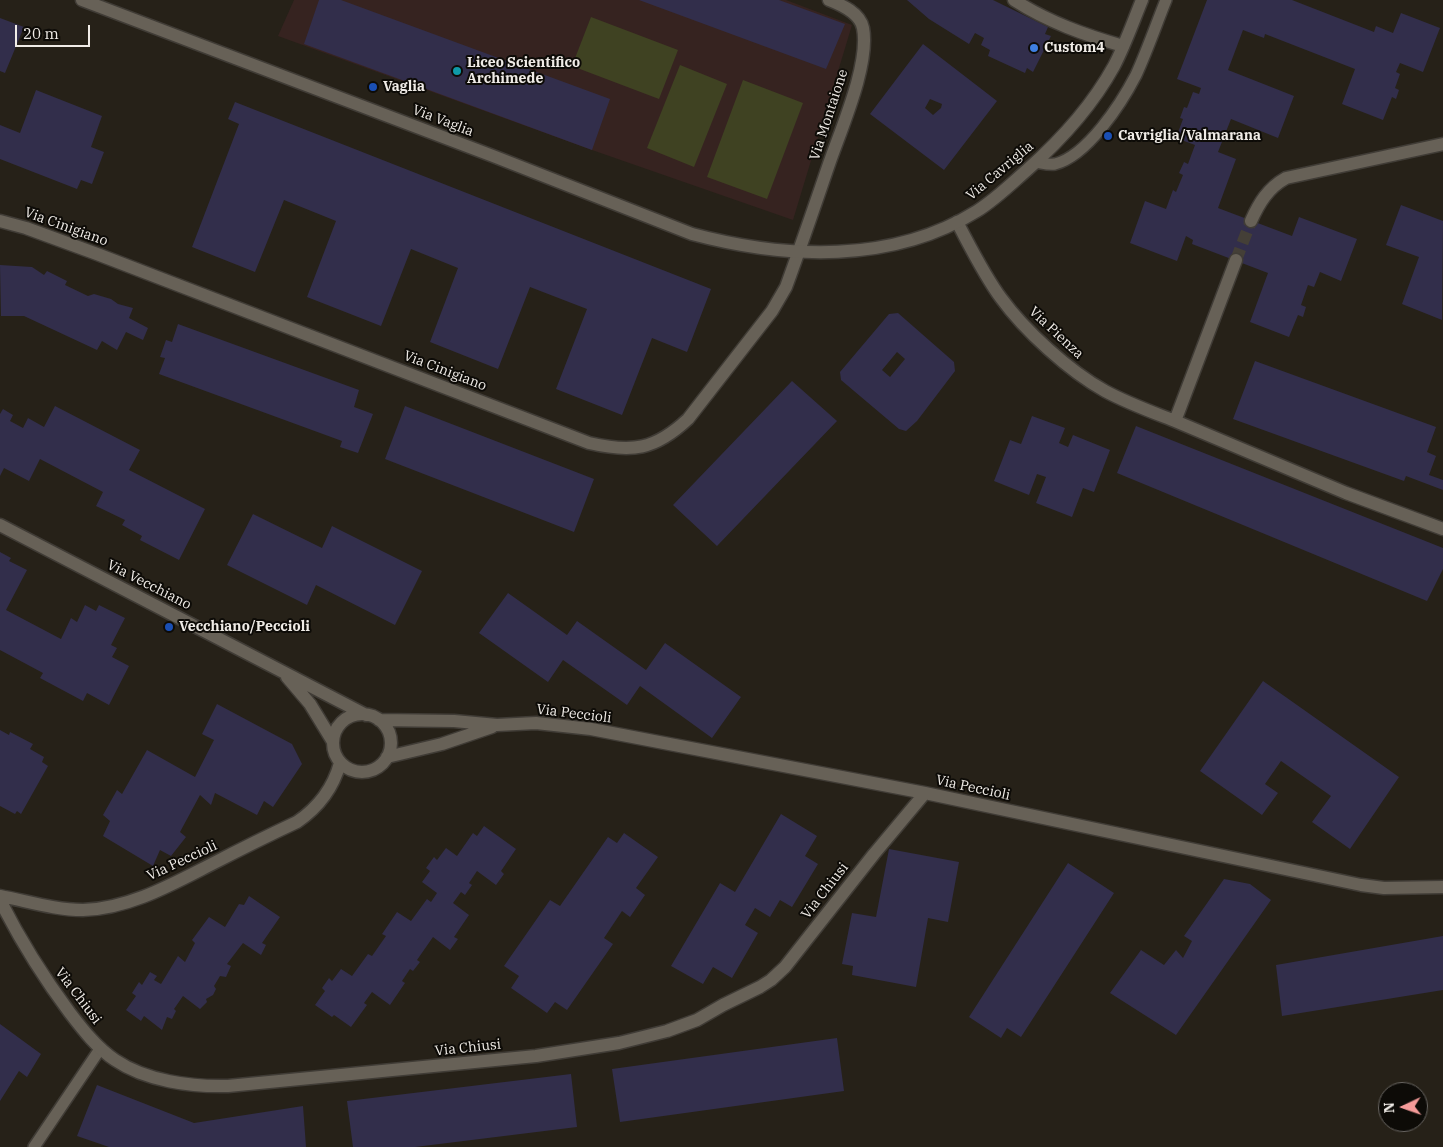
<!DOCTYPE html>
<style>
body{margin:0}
#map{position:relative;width:1443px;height:1147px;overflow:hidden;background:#262118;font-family:"IBM Plex Serif",serif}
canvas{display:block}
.north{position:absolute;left:1378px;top:1082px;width:50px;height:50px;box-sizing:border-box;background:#0d0b07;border:1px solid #686561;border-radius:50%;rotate:267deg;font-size:14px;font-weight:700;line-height:20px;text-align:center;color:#f0ece7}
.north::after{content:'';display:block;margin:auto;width:18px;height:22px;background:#f59b99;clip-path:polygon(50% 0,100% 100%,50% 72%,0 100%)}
.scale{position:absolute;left:15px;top:25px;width:75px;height:22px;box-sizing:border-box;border:2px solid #f0ece7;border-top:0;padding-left:6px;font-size:15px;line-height:18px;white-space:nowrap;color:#f0ece7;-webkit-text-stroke:4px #0d0b07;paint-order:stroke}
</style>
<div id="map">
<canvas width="1443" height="1147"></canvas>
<div class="north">N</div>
<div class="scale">20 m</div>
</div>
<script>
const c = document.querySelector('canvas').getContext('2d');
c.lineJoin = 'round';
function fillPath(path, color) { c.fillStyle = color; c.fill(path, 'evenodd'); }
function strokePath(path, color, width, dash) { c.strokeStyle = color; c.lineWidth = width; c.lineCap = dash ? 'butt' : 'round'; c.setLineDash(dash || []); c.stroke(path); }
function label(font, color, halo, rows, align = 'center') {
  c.font = font + ' "IBM Plex Serif",serif'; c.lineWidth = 4; c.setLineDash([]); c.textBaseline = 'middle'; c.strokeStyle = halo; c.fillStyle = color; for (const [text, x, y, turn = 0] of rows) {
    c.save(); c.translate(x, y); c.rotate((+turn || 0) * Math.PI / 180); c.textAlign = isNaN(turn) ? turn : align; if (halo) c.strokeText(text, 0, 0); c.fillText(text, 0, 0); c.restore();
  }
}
const education = new Path2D(`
 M 294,0 L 786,0 L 852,25 L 793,220 L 592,150 L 278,36 Z`);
const green = new Path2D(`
 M 591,17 L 678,50 L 659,99 L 572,66 Z
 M 680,65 L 727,84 L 694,167 L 647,148 Z
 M 743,80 L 803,103 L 767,199 L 707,177 Z`);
const building = new Path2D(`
 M 319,0 L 341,0 L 610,99 L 592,150 L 304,44 Z
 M 639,0 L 779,0 L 845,24 L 826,69 Z
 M 907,0 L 993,0 L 1048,27 L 1045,34 L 1051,36 L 1033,72 L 1027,68 L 1025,73 L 988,56 L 990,50 L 981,45 L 984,38 L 975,33 L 969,44 L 929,19 Z
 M 1207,0 L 1292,0 L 1374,32 L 1376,26 L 1393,33 L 1401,13 L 1440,28 L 1423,72 L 1400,63 L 1396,72 L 1400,74 L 1395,88 L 1399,90 L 1396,99 L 1392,97 L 1383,120 L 1342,104 L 1355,69 L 1265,34 L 1264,38 L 1243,30 L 1228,70 L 1294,96 L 1278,138 L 1231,119 L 1218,152 L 1236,159 L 1218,208 L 1292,236 L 1299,217 L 1357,239 L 1341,281 L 1320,272 L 1314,287 L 1308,285 L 1301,305 L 1306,307 L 1303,317 L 1298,315 L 1289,337 L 1250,322 L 1268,273 L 1192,244 L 1193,240 L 1186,236 L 1177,261 L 1130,243 L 1145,201 L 1166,209 L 1173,190 L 1176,192 L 1183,175 L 1179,173 L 1184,162 L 1188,164 L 1195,145 L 1176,138 L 1183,119 L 1180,118 L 1184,107 L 1187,108 L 1193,92 L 1199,94 L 1201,88 L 1177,79 Z
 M 0,18 L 24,27 L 5,73 L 0,71 Z
 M 923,44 L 997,101 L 944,170 L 870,114 ZM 930,99 L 942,104 L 941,108 L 933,115 L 925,108 Z
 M 36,90 L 102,116 L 91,147 L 104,152 L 92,184 L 81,180 L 77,189 L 0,159 L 0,125 L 20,133 Z
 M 235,102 L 711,289 L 687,352 L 652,338 L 622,415 L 556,389 L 587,309 L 530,287 L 498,369 L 430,342 L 458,268 L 411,249 L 381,326 L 307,297 L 336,221 L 284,200 L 255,272 L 192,247 L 239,124 L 228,119 Z
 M 1401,205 L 1443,221 L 1442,320 L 1402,304 L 1419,257 L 1386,245 Z
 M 0,265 L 32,267 L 44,275 L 47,271 L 67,281 L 65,285 L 88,296 L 94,294 L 111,299 L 118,304 L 133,308 L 129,318 L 148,328 L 143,340 L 126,332 L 117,350 L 102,341 L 97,350 L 24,316 L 1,316 Z
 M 898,313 L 954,362 L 955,371 L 917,421 L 906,431 L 899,429 L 841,380 L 840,372 L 889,314 ZM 897,352 L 905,359 L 890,377 L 882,370 Z
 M 178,324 L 359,390 L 354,407 L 373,414 L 358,453 L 340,447 L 342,441 L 159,374 L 165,358 L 160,357 L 166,340 L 172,342 Z
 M 1255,361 L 1436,427 L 1427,452 L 1436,456 L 1429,475 L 1443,480 L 1443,490 L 1406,476 L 1404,481 L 1233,419 Z
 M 792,381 L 837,421 L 717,546 L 673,505 Z
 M 55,406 L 140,450 L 129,470 L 205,509 L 179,560 L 140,540 L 142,536 L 122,525 L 125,520 L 96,506 L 103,492 L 40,459 L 29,481 L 4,468 L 0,476 L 0,414 L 3,409 L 13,415 L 10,421 L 23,428 L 28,418 L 44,427 Z
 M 405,406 L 594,479 L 574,532 L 385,459 Z
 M 1032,416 L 1065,428 L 1059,443 L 1068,447 L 1073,435 L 1110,450 L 1094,492 L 1083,488 L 1072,517 L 1036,503 L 1046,477 L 1037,474 L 1029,495 L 994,481 L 1010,440 L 1021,444 Z
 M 1136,426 L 1443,548 L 1443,569 L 1427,601 L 1117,473 Z
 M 253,514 L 322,548 L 332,526 L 422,571 L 395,625 L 316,585 L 307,605 L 227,565 Z
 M 0,552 L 11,558 L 9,561 L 27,570 L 6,610 L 61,639 L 71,618 L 77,622 L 85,605 L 96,611 L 99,605 L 125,618 L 111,645 L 117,648 L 112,657 L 129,666 L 109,705 L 87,693 L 83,701 L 40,678 L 43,673 L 0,650 Z
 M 508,593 L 567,635 L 577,621 L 646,670 L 665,643 L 741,697 L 712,738 L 640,686 L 627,705 L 563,660 L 548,682 L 479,633 Z
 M 1263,681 L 1399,777 L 1350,849 L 1312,822 L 1331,796 L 1281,761 L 1265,784 L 1278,793 L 1262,815 L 1200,771 Z
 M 217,704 L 292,744 L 302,764 L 273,807 L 264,801 L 257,815 L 215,793 L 211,805 L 200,795 L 180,832 L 186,837 L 171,856 L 160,850 L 153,866 L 103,836 L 110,821 L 103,815 L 117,790 L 122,794 L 147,750 L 195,777 L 214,740 L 202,734 Z
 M 0,730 L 9,735 L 10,732 L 33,744 L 30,749 L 44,757 L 42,762 L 48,766 L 21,814 L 17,811 L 15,814 L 0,806 Z
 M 781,814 L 817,836 L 805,856 L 818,864 L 792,907 L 780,900 L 770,917 L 755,908 L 745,925 L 758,933 L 732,978 L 713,967 L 703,984 L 671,966 L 720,883 L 735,892 Z
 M 484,826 L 516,849 L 501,871 L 504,874 L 496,885 L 477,871 L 469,883 L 472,885 L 465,895 L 461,892 L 453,903 L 469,915 L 454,937 L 458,939 L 450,950 L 433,937 L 417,960 L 420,962 L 413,971 L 410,969 L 402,981 L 405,983 L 390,1005 L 372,992 L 364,1003 L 367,1005 L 351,1027 L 334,1015 L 332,1017 L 315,1005 L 325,991 L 322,988 L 329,978 L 332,981 L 341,969 L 352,976 L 368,954 L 372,956 L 386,936 L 382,934 L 397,912 L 411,921 L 427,899 L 431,902 L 437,893 L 422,882 L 430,871 L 426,868 L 434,857 L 437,860 L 446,848 L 457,856 L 473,833 L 477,836 Z
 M 624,833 L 658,857 L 636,888 L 645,895 L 630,917 L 622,911 L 604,938 L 613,944 L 567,1010 L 555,1002 L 547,1013 L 511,988 L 519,976 L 504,966 L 550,900 L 560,906 L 608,837 L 617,843 Z
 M 889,849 L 959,862 L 948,922 L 928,918 L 916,987 L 852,975 L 853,966 L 842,964 L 852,913 L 876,917 Z
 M 1068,863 L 1114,893 L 1021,1037 L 1007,1028 L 1001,1038 L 969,1017 Z
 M 1224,879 L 1250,884 L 1271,900 L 1176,1035 L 1110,993 L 1141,950 L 1164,965 L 1176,950 L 1183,958 L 1192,941 L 1184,936 Z
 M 249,896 L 280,917 L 262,943 L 266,945 L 261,955 L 243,943 L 227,964 L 231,966 L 226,977 L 220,976 L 214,986 L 216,989 L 213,995 L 206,999 L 207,1002 L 200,1009 L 183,996 L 174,1009 L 176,1011 L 172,1019 L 167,1017 L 162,1030 L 144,1016 L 141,1021 L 126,1010 L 136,996 L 132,993 L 139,982 L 142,985 L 150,972 L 157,976 L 154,980 L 161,984 L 178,956 L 185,962 L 195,943 L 192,940 L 209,917 L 225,927 L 239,904 L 244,905 Z
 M 1443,936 L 1443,990 L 1282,1016 L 1276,965 Z
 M 0,1024 L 41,1054 L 27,1077 L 19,1071 L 0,1101 Z
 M 837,1038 L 844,1091 L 620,1122 L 612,1069 Z
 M 571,1074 L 577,1127 L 415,1147 L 353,1147 L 347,1101 Z
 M 97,1085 L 194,1123 L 303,1106 L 306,1147 L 109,1147 L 77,1136 Z`);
const minorTunnel = new Path2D(`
 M 1236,260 L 1251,221`);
const service = new Path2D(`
 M 1036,162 C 1042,163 1049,165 1055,164 C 1087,156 1121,104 1136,75 C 1147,51 1156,25 1166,0
 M 34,1147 L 100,1049`);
const minor = new Path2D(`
 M 1014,0 C 1048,22 1085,35 1123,46
 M 0,221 L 26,228 L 97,254 L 589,443 C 632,453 655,450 688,419 L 772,311 L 786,287 C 801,246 815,205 829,164 C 841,129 870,64 863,28 C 860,13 842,5 829,0
 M 1251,221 C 1259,203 1268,188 1286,178 L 1443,144
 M 957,222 C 971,248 984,275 1001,298 C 1025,331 1069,371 1105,391 C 1127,403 1152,412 1175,421
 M 1236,260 L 1175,421 L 1346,493 L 1443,529
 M 0,525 L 366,715
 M 287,677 L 310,704 L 332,740
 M333 743a29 29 0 1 1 58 0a29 29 0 1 1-58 0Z
 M 379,720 L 454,721 L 497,725 L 536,723 L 591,729 L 925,793 L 1361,885 L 1384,888 L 1443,887
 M 387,757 L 442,744 L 492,727
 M 0,896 C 27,901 55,910 83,910 C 127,909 169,886 208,866 C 237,851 267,836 297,822 C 319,807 333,789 340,763
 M 0,900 C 20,940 44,978 70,1013 C 83,1030 97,1048 115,1060 C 146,1081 191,1087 228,1086 L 536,1056 L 619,1043 L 667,1031 L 697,1020 L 723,1005 L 760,987 L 771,980 L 785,967 L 874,854 L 925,793`);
const tertiary = new Path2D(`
 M 82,0 L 493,156 L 692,234 C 786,259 892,264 977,211 C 996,199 1011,184 1027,170 C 1061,140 1092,106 1114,66 C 1125,45 1133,22 1142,0`);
const markers = [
 [1034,48,5,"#3f7fe0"],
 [457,71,5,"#0f9aa8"],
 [373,87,5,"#1a4fb4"],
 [1108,136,5,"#1a4fb4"],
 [169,627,5,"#1a4fb4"]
];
const poiNames = [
 ["Custom4",1044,48],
 ["Liceo Scientifico",467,63],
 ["Archimede",467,79],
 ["Vaglia",383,87],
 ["Cavriglia/Valmarana",1118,136],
 ["Vecchiano/Peccioli",179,627]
];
const streetNames = [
 ["Via Montaione",829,115,-72],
 ["Via Vaglia",443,121,21],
 ["Via Cavriglia",1000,171,-40],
 ["Via Cinigiano",66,227,20],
 ["Via Pienza",1056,333,43],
 ["Via Cinigiano",445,371,21],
 ["Via Vecchiano",149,585,27],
 ["Via Peccioli",574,714,7],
 ["Via Peccioli",973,788,12],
 ["Via Peccioli",182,861,-25],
 ["Via Chiusi",825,891,-52],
 ["Via Chiusi",78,996,53],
 ["Via Chiusi",468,1048,-6]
];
fillPath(education, '#362320');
fillPath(green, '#3f4222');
fillPath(building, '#322e4b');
strokePath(minorTunnel, '#443f37', 12, [12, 6]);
strokePath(service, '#403c36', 14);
strokePath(minor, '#403c36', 15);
strokePath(tertiary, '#403c36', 15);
strokePath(service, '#676157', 11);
strokePath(minor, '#676157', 12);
strokePath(tertiary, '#676157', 12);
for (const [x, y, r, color] of markers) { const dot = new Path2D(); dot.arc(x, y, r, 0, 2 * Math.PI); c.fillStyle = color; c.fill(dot); strokePath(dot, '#0d0b07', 2); }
label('bold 14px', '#f0ece7', '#0d0b07', poiNames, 'left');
label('14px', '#f0ece7', '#0d0b07', streetNames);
</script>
